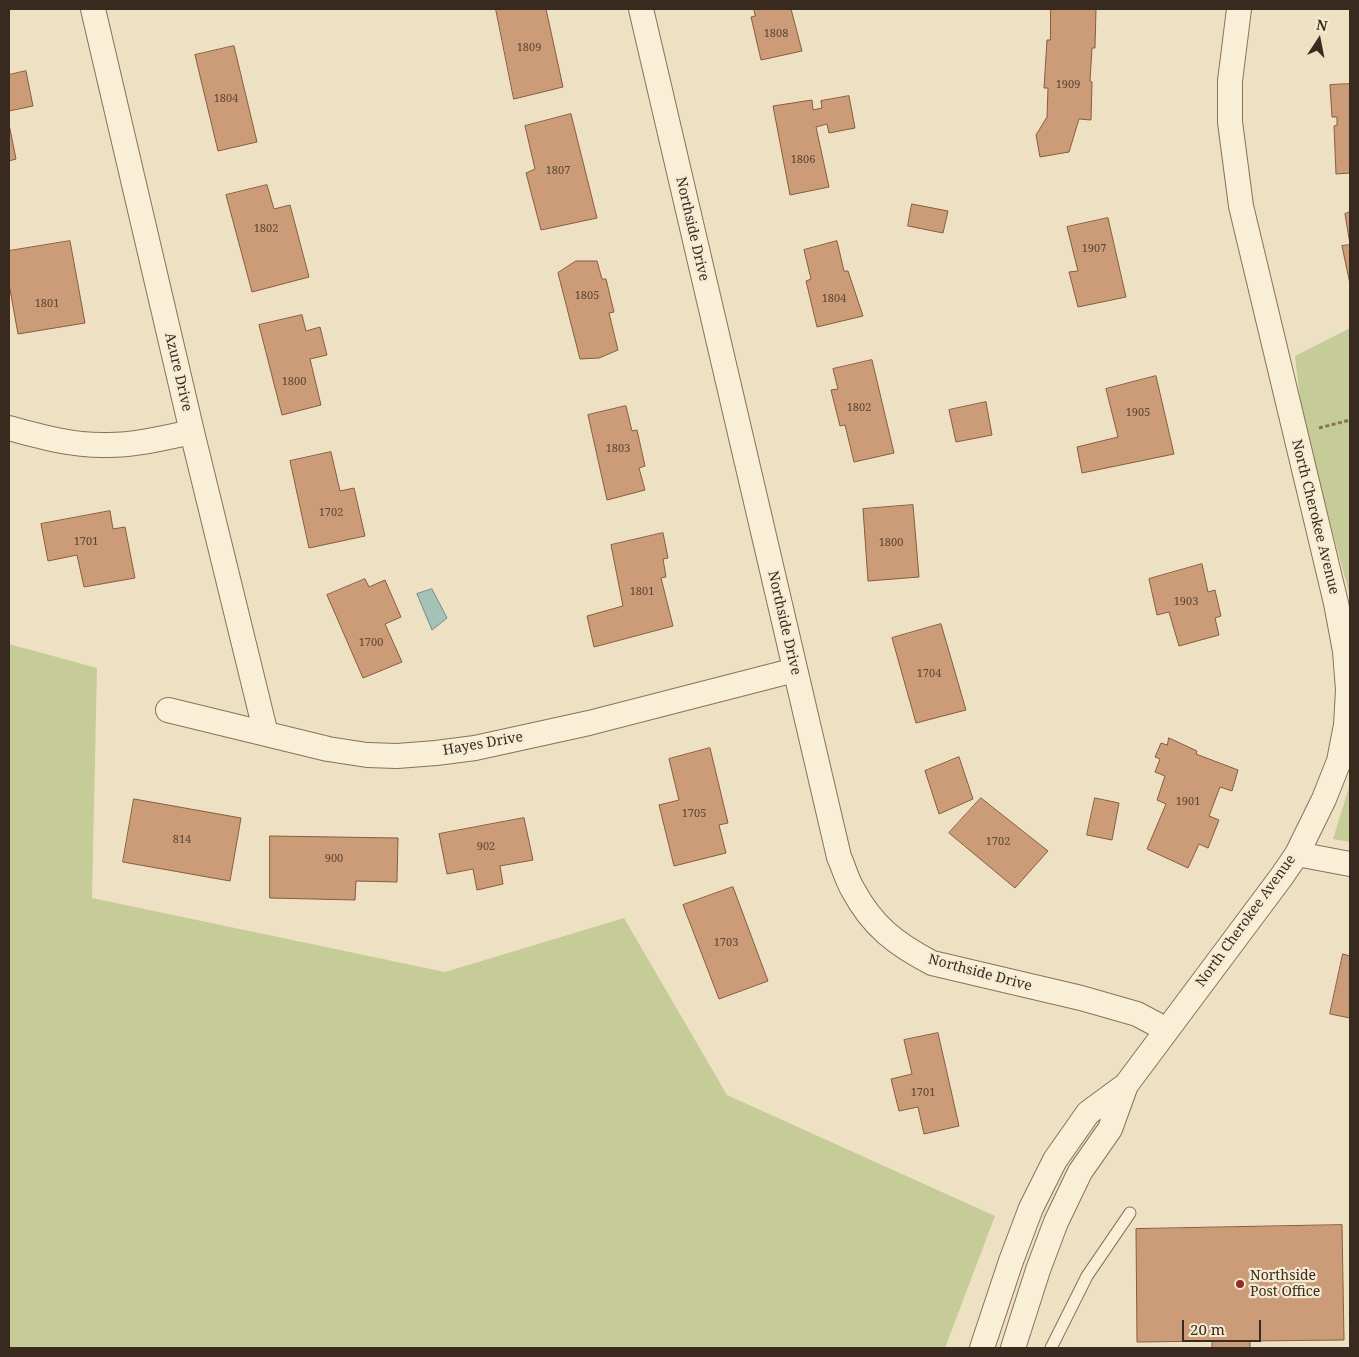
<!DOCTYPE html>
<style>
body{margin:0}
#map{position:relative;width:1359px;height:1357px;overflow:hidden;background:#eee1c3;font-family:"Noto Serif",serif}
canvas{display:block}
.frame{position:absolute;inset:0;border:10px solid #382a1e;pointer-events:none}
.north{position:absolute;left:1294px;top:15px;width:50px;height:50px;-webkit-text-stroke:4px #f5ebd2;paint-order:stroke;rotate:11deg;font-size:14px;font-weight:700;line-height:20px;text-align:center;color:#382a1e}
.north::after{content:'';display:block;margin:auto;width:18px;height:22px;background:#382a1e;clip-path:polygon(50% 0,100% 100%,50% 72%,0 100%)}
.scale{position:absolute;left:1182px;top:1320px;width:79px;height:22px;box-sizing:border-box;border:2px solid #382a1e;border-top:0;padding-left:6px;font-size:15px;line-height:18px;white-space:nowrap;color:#382a1e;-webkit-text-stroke:4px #f5ebd2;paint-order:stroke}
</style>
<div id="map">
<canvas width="1359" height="1357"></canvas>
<div class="frame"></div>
<div class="north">N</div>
<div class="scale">20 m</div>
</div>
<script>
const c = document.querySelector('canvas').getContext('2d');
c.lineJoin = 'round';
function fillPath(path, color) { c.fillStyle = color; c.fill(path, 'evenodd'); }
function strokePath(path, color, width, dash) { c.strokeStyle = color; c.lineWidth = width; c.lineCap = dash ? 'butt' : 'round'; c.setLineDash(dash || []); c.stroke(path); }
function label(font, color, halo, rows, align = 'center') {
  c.font = font + ' "Noto Serif",serif'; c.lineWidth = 4.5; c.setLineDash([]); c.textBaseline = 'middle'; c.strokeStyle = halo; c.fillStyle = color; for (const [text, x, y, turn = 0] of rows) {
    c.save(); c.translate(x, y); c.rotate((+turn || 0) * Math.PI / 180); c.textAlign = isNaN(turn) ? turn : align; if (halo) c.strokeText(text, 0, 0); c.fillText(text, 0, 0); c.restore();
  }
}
const green = new Path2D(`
 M 1350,328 L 1350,596 L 1333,534 L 1301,409 L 1295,356 Z
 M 9,644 L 97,668 L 92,898 L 445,972 L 624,918 L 727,1095 L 995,1216 L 945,1348 L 9,1348 Z
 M 1350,784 L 1350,842 L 1333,839 Z`);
const water = new Path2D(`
 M 432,589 L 447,618 L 432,630 L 417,594 Z`);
const building = new Path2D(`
 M 496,9 L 546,9 L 563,87 L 514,99 Z
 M 754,9 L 791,9 L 802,51 L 761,60 L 751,17 L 755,16 Z
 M 1051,9 L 1096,9 L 1095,48 L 1092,48 L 1090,81 L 1092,82 L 1091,120 L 1079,119 L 1069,152 L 1040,157 L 1036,135 L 1047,117 L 1048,88 L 1044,88 L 1047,40 L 1050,40 Z
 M 234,46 L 257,142 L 218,151 L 195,55 Z
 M 26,71 L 33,106 L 9,111 L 9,75 Z
 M 1350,84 L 1350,173 L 1336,174 L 1334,126 L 1337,125 L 1337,117 L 1332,117 L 1330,85 Z
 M 849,96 L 855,128 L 829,133 L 827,124 L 816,127 L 829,187 L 790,195 L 773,106 L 812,100 L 813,110 L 822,108 L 821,101 Z
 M 571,114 L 597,218 L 541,230 L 526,173 L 535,169 L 525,126 Z
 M 9,124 L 16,159 L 9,161 Z
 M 267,185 L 274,209 L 290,205 L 309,277 L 252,292 L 226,195 Z
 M 912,204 L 948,211 L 943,233 L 908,226 Z
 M 1350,212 L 1350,244 L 1345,214 Z
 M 1108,218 L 1126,297 L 1078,307 L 1069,272 L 1078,271 L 1067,227 Z
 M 70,241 L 85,323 L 18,334 L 9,284 L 9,251 Z
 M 837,241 L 844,271 L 848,271 L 863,316 L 817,327 L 806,281 L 811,279 L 804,250 Z
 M 1350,245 L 1350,284 L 1342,246 Z
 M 576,261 L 597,261 L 602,279 L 606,279 L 614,312 L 609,313 L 618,350 L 599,358 L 580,359 L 558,273 Z
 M 302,315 L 306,331 L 320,327 L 327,355 L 310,359 L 321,405 L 282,415 L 259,325 Z
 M 872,360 L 894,453 L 854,462 L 845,425 L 840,426 L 831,390 L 838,389 L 833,369 Z
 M 1156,376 L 1174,454 L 1082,473 L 1077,447 L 1118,437 L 1106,389 Z
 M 986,402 L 992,435 L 956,442 L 949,410 Z
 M 626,406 L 632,431 L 637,430 L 645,466 L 639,468 L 645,490 L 607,500 L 588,415 Z
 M 331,452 L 340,491 L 354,488 L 365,536 L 309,548 L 290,461 Z
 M 913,505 L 919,577 L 868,581 L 863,509 Z
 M 110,511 L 113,529 L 125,527 L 135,578 L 84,587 L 77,555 L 48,561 L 41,524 Z
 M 663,533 L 668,558 L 663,559 L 666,577 L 661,578 L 673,626 L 594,647 L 587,616 L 623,606 L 611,545 Z
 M 1202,564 L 1208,592 L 1215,590 L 1221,616 L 1215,618 L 1219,635 L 1179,646 L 1169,612 L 1157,615 L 1149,579 Z
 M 365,579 L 369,587 L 385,580 L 401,617 L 385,624 L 402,662 L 363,678 L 327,595 Z
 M 941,624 L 966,710 L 916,723 L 892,638 Z
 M 1169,738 L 1197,751 L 1196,754 L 1238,770 L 1232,791 L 1220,787 L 1209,816 L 1219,820 L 1208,848 L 1199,844 L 1188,868 L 1147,849 L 1166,804 L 1157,800 L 1165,776 L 1155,772 L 1160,759 L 1155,757 L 1161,743 L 1167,745 Z
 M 710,748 L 728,823 L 719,825 L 726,853 L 674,866 L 659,805 L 679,800 L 669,759 Z
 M 959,757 L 973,799 L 939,814 L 925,771 Z
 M 981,798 L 1048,851 L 1015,888 L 949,833 Z
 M 1095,798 L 1119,803 L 1112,840 L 1087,835 Z
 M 134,799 L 241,818 L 230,881 L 123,862 Z
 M 524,818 L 533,860 L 500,866 L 503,884 L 477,890 L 473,869 L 447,874 L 439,834 Z
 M 270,836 L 398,838 L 397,882 L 356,881 L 355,900 L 270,898 Z
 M 733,887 L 768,981 L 719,999 L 683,905 Z
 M 1343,954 L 1350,956 L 1350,1018 L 1330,1014 Z
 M 938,1033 L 959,1126 L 924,1134 L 918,1107 L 899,1111 L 891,1079 L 912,1074 L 904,1040 Z
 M 1342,1225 L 1344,1340 L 1250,1341 L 1250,1348 L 1212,1348 L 1212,1341 L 1137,1342 L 1136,1229 Z`);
const path = new Path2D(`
 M 1319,428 L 1350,420`);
const lane = new Path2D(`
 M 1051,1348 L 1087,1276 L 1130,1213`);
const street = new Path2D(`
 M 93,9 L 192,432 L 266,734
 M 641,9 L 839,857 C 844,868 847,880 853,890 C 873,927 896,944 932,963 L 1081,998 L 1137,1014 L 1167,1030
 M 9,428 C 41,437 74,446 108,445 C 136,445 164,438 192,432
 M 168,710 L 328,749 L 367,755 L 397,756 L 436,753 L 475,748 L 589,723 L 795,670
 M 1297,854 L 1350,864
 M 982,1348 L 1011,1261 L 1031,1208 L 1055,1160 L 1088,1113 L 1126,1085
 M 1013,1348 L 1038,1270 L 1056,1222 L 1080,1172 L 1110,1129 L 1126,1085 L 1282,876 L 1297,854 L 1324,799 L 1339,761 L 1346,725 L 1348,690 L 1345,651 L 1336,603 L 1241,206 L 1230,122 L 1230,81 L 1239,9`);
const markers = [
 [1240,1284,5,"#972a2b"]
];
const numberNames = [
 ["1808",776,34],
 ["1809",529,48],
 ["1909",1068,85],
 ["1804",226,99],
 ["1806",803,160],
 ["1807",558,171],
 ["1802",266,229],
 ["1907",1094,249],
 ["1805",587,296],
 ["1804",834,299],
 ["1801",47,304],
 ["1800",294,382],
 ["1802",859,408],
 ["1905",1138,413],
 ["1803",618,449],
 ["1702",331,513],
 ["1701",86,542],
 ["1800",891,543],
 ["1801",642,592],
 ["1903",1186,602],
 ["1700",371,643],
 ["1704",929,674],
 ["1901",1188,802],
 ["1705",694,814],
 ["814",182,840],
 ["1702",998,842],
 ["902",486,847],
 ["900",334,859],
 ["1703",726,943],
 ["1701",923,1093]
];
const streetNames = [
 ["Northside Drive",692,229,77],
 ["Azure Drive",178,372,77],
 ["North Cherokee Avenue",1315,517,76],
 ["Northside Drive",784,623,77],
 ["Hayes Drive",483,744,-10],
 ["North Cherokee Avenue",1246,921,-54],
 ["Northside Drive",980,973,15]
];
const poiNames = [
 ["Northside",1250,1276],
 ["Post Office",1250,1292]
];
fillPath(green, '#c6cc97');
fillPath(water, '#a5c1b8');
strokePath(water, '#6c8f86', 1);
fillPath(building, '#cc9b78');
strokePath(building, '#875c3f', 1);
strokePath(lane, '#88725a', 13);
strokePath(street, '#88725a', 26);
strokePath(path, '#88725a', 3, [4, 2.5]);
strokePath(lane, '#f9eed6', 11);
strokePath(street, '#f9eed6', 24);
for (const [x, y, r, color] of markers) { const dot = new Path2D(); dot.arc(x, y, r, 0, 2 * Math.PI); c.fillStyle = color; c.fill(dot); strokePath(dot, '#f5ebd2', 2); }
label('11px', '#5d4634', null, numberNames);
label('14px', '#382a1e', '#f5ebd2', streetNames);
label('14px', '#382a1e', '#f5ebd2', poiNames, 'left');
</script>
